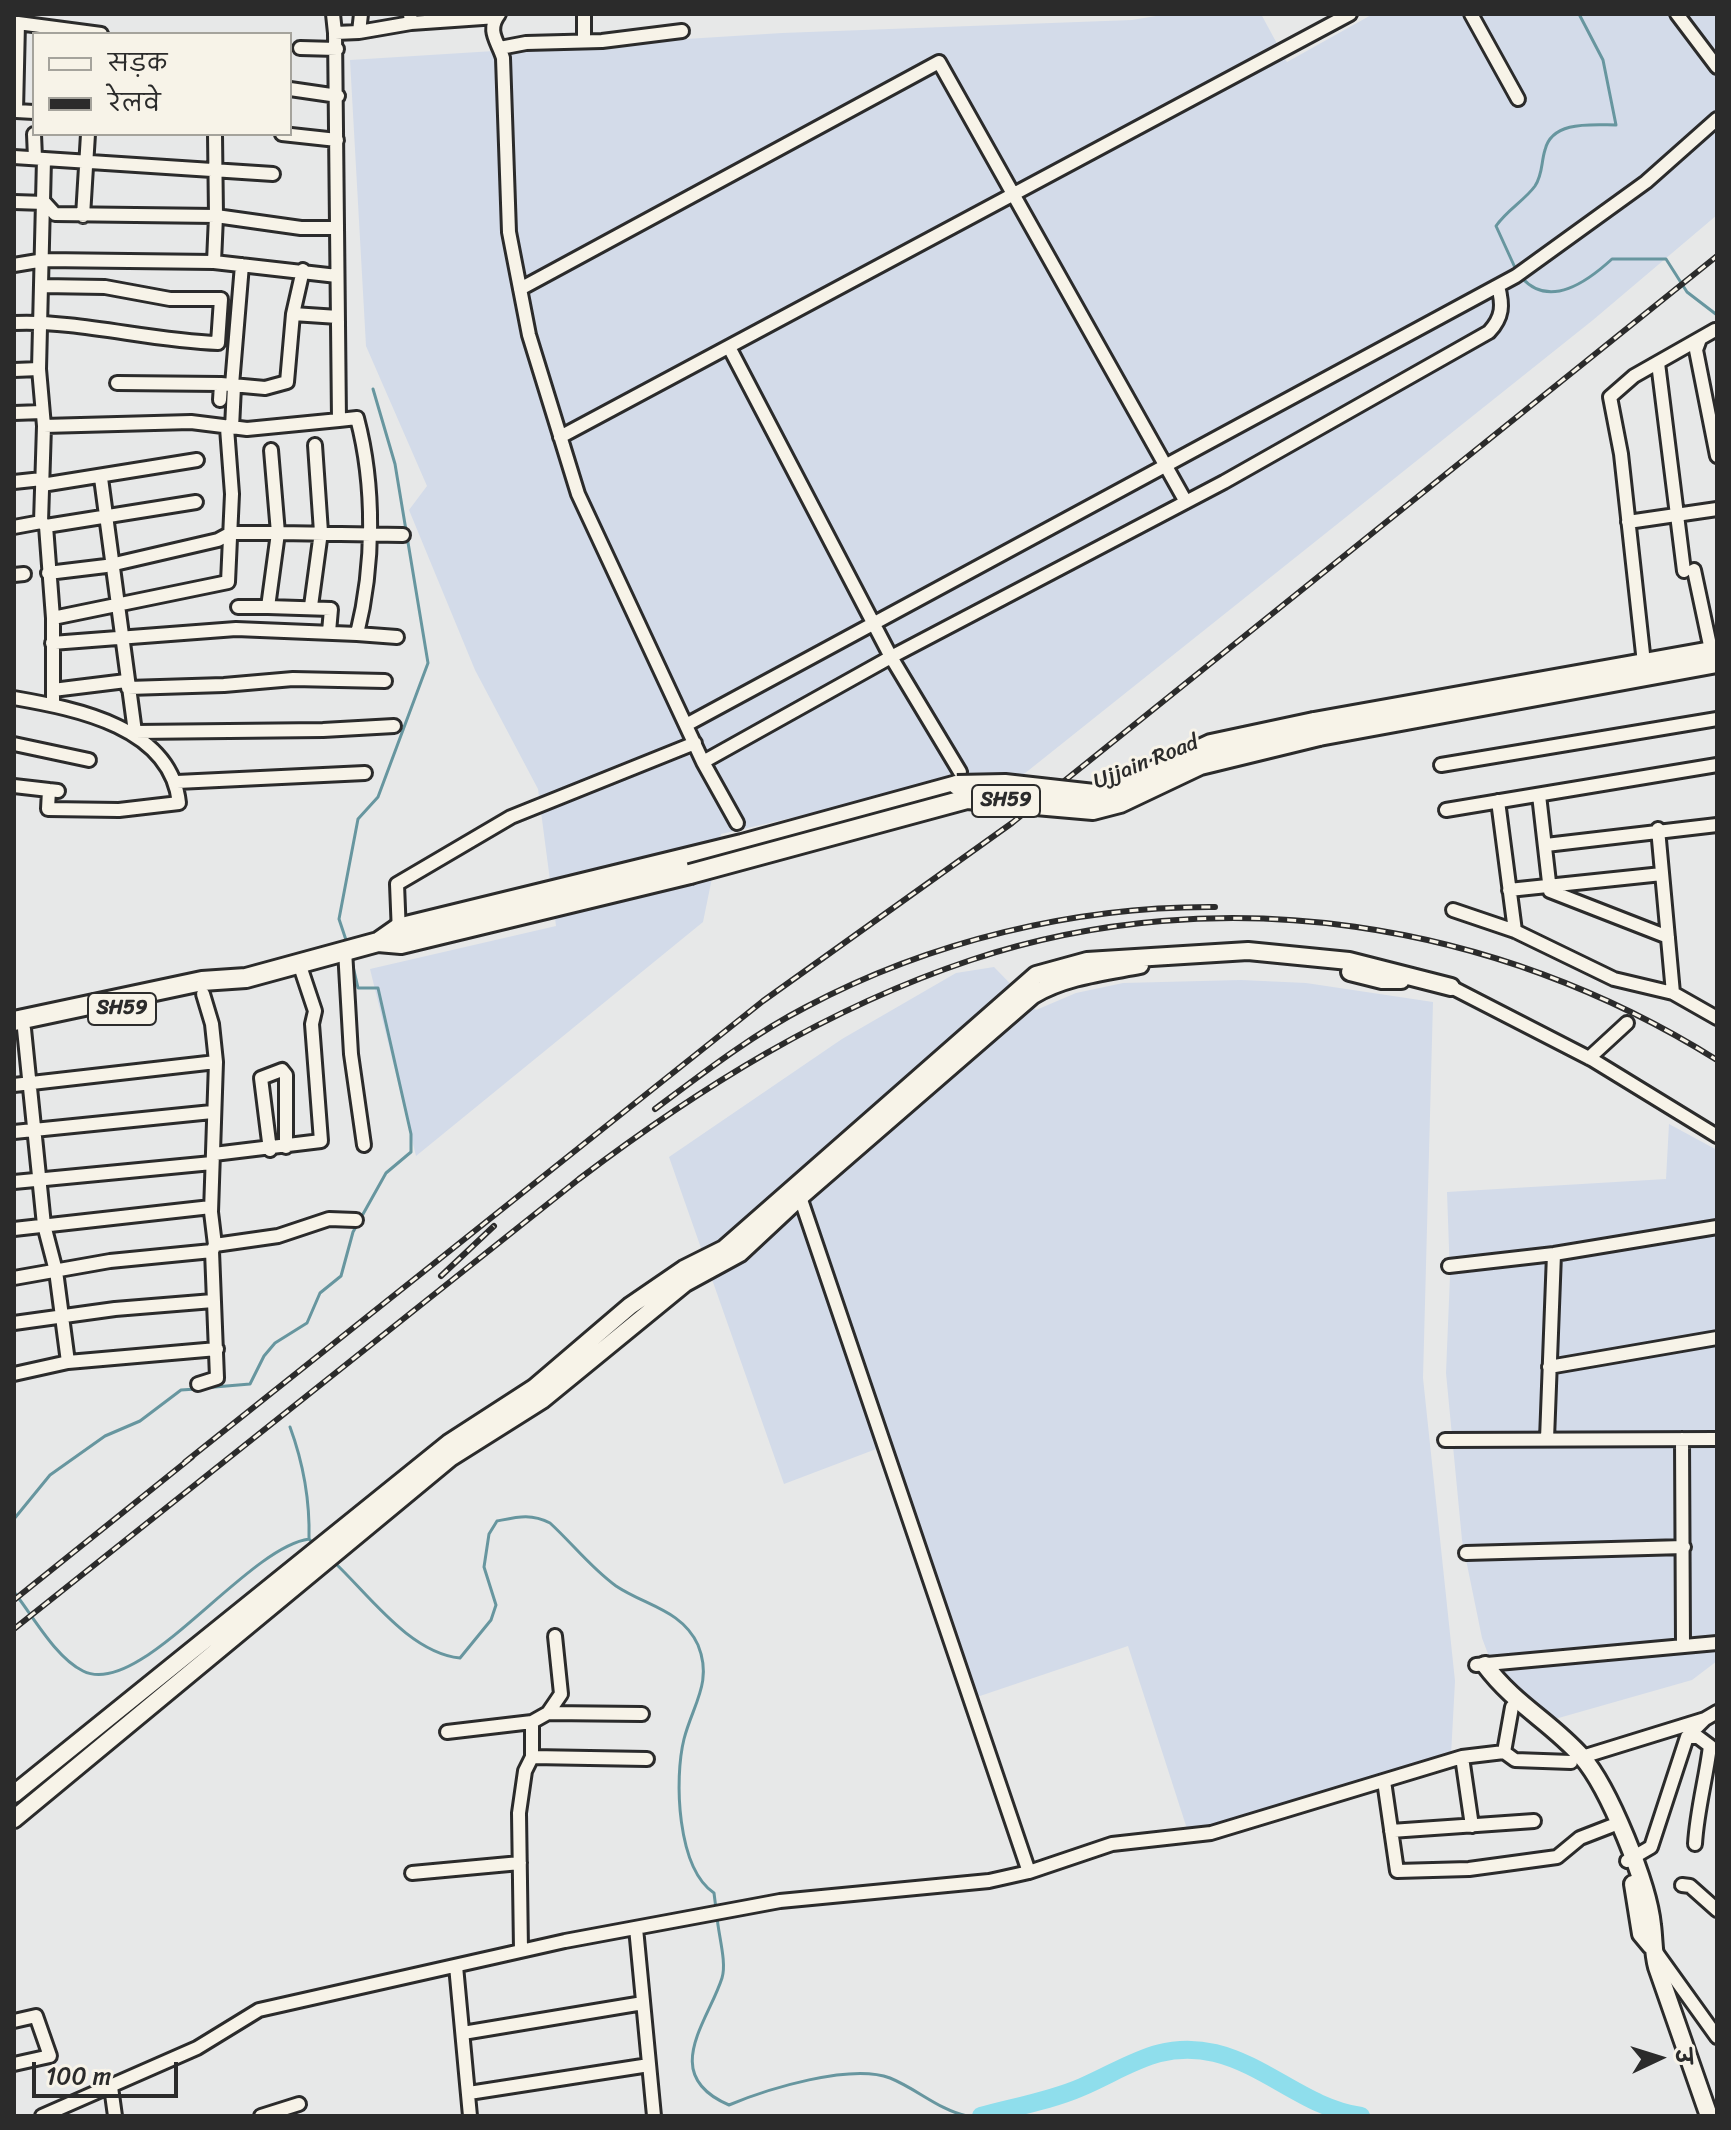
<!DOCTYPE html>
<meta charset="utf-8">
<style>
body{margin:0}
#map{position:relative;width:1731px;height:2130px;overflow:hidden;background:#e7e8e8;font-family:Sriracha,"Playpen Sans Deva",sans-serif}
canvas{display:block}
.frame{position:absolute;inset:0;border:16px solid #2b2b2b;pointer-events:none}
.legend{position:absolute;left:32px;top:32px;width:260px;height:104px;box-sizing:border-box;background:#f7f3e8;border:2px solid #a5a39c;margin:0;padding:10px 14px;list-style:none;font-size:24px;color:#2b2b2b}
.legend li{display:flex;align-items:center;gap:16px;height:40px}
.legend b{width:40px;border:2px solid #a5a39c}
.north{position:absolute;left:1619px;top:2018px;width:80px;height:80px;-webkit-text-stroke:6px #f7f3e8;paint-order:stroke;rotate:86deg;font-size:22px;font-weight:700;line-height:32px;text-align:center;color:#2b2b2b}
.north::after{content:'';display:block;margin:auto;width:28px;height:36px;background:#2b2b2b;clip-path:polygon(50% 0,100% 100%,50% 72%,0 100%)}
.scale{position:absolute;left:32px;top:2062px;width:146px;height:36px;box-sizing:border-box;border:4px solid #2b2b2b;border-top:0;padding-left:10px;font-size:24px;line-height:28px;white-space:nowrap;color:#2b2b2b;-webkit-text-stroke:6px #f7f3e8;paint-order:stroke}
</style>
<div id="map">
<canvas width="1731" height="2130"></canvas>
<div class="frame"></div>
<ul class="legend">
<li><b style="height:10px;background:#f7f3e8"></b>सड़क</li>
<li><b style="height:10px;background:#2b2b2b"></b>रेलवे</li>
</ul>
<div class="north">उ</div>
<div class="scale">100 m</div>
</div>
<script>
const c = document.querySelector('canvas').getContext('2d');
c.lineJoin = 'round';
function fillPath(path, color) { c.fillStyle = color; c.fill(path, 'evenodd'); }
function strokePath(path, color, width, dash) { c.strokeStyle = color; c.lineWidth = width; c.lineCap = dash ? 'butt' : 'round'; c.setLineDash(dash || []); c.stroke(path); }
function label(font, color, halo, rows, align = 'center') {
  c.font = font + ' Sriracha,sans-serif'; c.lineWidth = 6; c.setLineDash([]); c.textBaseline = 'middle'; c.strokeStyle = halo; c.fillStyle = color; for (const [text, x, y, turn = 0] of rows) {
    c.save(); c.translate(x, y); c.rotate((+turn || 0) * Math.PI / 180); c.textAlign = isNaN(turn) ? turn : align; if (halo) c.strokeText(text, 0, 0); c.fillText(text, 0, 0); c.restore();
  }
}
const built = new Path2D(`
 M 1168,14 L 1261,14 L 1287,62 L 1373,14 L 1717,14 L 1717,215 L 1593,320 L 1024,774 L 980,775 L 721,834 L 703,922 L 416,1156 L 370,969 L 556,926 L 538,789 L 475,670 L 409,510 L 427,486 L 366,346 L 350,60 L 782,33 L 1132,20 Z
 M 994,967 L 1036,1010 L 1076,993 L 1123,983 L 1241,980 L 1306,983 L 1433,1002 L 1423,1378 L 1455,1681 L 1451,1755 L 1189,1835 L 1128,1646 L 977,1697 L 892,1443 L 784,1484 L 669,1157 L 842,1039 L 956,973 Z
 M 1669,1124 L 1717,1150 L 1717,1661 L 1692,1680 L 1548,1721 L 1496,1675 L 1482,1638 L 1462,1540 L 1446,1373 L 1450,1276 L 1447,1192 L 1666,1179 Z`);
const stream = new Path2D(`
 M 1517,272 L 1496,226 C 1507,210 1525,200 1535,186 C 1543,174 1541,162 1545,150 C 1552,120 1593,125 1616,125 L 1603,60 L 1579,14
 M 1522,278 C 1550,309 1588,281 1612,259 L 1666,259 L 1687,292 L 1717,315
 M 347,943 L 339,919 L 358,819 L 378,797 L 428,663 L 395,464 L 373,389
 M 203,1388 L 250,1384 L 264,1356 L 275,1343 L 307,1323 L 320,1293 L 341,1276 L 353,1232 L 386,1173 L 411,1152 L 411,1134 L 378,988 L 358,988 L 352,962
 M 290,1427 C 304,1465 310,1499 309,1539
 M 14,1519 L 50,1475 L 105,1436 L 140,1421 L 181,1390 L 196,1389
 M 335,1563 C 369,1595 410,1653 460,1658 L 491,1620 L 496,1605 L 484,1567 L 489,1534 L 497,1521 C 517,1517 531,1513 550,1523 C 572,1543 591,1568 616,1586 C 646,1606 682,1610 698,1645 C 713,1682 693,1704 684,1739 C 674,1779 677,1868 714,1893 L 716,1909
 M 14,1592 C 33,1616 55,1657 83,1671 C 140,1700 245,1548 309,1539 L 314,1544
 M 717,1916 C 718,1934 727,1962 722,1978 C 708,2022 659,2075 729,2105 C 767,2089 851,2063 890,2078 C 917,2089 939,2110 967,2116`);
const river = new Path2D(`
 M 981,2116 C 1013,2107 1050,2101 1082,2087 C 1128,2067 1161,2040 1215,2053 C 1268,2066 1306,2108 1361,2116`);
const street = new Path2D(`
 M 333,14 L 335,33
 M 499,14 C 486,31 498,41 503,58 L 509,232 L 529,335 L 578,494 L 703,762 L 737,823
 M 584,14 L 584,40
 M 1471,14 L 1518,99
 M 1677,14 L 1717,67
 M 14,23 L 18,23 L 16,111 L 34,112
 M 18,23 L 101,34
 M 411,23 L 497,17
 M 359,32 L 411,23 L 410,14
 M 300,48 L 337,49
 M 500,48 L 526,43 L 602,41 L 682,31
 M 290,89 L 338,96
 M 34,134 L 35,158
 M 215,134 L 216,216 L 301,228 L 336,228
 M 282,134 L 337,140
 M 14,157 L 273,174
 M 44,159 L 39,369 L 44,426 L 41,522 L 46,526 L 53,618 L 53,705
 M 14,202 L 45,203 L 55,214 L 216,216 L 214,262
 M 83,216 L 88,134
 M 14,265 L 44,260 L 214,262 L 337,276
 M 520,289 L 939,62 L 1186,502
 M 293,314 L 338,317
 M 14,323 C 78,320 151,341 218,343 L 221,299 L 170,299 L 105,287 L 42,286
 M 1700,339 L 1696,350 L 1717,456
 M 729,347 L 891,657 L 960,772
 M 1658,363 L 1684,571
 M 14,370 L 39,369
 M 117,383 L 221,384 L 220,400
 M 221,384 L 232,385 L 242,265
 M 232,385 L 265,388 L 287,382 L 293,314 L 303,270
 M 14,413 L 42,412
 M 44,426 L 191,422 L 247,429 L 339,420
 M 232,428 L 234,386
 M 560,437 L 1350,14
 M 101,478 L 135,732 L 323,730 L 394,726
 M 14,482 L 42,479
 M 42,485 L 197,460
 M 1628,522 L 1717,509
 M 46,526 L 196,502
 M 14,527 L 41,522
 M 1694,570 L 1711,650
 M 48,573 L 106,566 L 218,540 L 231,533 L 278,533 L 271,450
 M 14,575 L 24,574
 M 311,606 L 321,532 L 315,445
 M 238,607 L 268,607
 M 53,618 L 228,582 L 232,494 L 227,428
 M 329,632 L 331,609 L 268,607 L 278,533 L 403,535
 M 357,634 L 397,637
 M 52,643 L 236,629 L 357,634 C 374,566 375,486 357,418 L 339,420 L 335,33 L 359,32 L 361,14
 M 1644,663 L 1621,454 L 1610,397 L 1634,376 L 1715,330
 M 128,688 L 224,685 L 293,679 L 385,681
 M 53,690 L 126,681
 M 14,698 C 77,709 171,727 179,803 L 119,810 L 48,809 L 49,790 L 58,791
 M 686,725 L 1516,276 L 1646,182 L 1717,119
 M 14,744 L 89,760
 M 703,762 L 891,657 L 1224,482 L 1489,332 C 1503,317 1503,305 1498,286
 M 1441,765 L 1717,719
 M 177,782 L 365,773
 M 14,786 L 49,790
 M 1539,795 L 1550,891 L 1668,937
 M 1498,801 L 1515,931
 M 1446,810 L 1717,765
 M 1658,829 L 1673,993
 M 1546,845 L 1717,825
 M 1509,890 L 1662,874
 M 1453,910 L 1515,931 L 1614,979 L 1673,993 L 1717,1018
 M 399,934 L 397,884 L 511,817 L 695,743
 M 345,950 L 351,1054 L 364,1145
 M 1451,987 L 1593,1060 L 1717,1136
 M 24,1029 L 44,1225 L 56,1271 L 68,1362
 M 1589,1058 L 1627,1023
 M 14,1085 L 216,1062
 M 14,1132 L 212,1112
 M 270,1150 L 261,1078 L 282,1070 L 286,1075 L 286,1147
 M 214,1154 L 321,1141 L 312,1024 L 315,1011 L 299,963
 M 14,1182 L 212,1163
 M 798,1191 L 1029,1872
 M 14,1229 L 211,1207
 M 215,1245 L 278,1236 L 329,1219 L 356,1220
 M 1449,1266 L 1554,1254 L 1717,1227
 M 14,1278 L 110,1261 L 212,1251
 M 14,1323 L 115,1309 L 213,1301
 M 1549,1367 L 1717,1338
 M 14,1374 L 68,1362 L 217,1349
 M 198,1384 L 217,1378 L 212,1251 L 215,1245 L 211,1212 L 216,1062 L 212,1024 L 203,994
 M 1547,1439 L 1554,1254
 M 1682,1439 L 1683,1646
 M 1445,1440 L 1717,1439
 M 1466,1553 L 1684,1547
 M 1476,1665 L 1717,1643
 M 548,1713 L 642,1714
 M 447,1732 L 532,1722
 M 1687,1737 L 1698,1737 L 1710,1746 C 1706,1779 1697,1810 1695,1844
 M 1504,1752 L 1512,1707
 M 532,1757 L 647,1759
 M 1462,1757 L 1472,1826
 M 1582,1757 L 1705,1719 L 1717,1712
 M 1384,1781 L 1397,1871 L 1469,1869 L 1557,1857 L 1580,1838 L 1611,1826
 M 1391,1831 L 1534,1821
 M 1627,1861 L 1651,1847 L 1687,1737 L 1705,1719
 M 412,1873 L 520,1863
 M 1682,1885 L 1690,1886 L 1717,1910
 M 636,1928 L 654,2116
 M 521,1950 L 519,1813 L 525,1771 L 532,1757 L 532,1722 L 548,1713 L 561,1694 L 555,1636
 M 1656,1952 L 1717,2037
 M 456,1966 L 470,2116
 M 14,2021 L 36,2016 L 50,2056 L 14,2064
 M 463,2033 L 643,2003
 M 111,2087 L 115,2116
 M 469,2093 L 649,2065
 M 42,2116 L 197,2048 L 259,2010 L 565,1941 L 780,1901 L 989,1881 L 1029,1872 L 1112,1844 L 1211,1833 L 1462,1757 L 1504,1752 L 1515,1760 L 1571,1762
 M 261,2116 L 299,2104`);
const secondary = new Path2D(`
 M 1350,972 L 1382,980 L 1401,980
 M 1485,1665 C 1515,1705 1551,1722 1582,1757 C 1609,1788 1648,1884 1652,1925 C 1654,1940 1653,1952 1657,1967 L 1709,2116
 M 14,1794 L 449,1443 L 534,1388 L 630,1306 L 684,1269 L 724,1249 L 1036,975 L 1087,961 L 1248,951 L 1349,961 L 1451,987
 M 14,1819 L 450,1458 L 542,1400 L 685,1283 L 740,1253 L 800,1197 L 1033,995 C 1065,976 1103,972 1140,965
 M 1633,1884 L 1641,1934 L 1651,1946`);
const primary = new Path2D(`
 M 1314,722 L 1717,650
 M 1319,736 L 1717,663
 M 378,942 L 401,944 L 690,874
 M 14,1021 L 202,981 L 246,978 L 378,942 L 398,928 L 742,844 L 957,785`);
const rail = new Path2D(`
 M 655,1109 C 703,1073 752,1035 806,1007 C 930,941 1076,906 1215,907
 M 441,1276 L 494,1226
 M 185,1462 L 763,1001 L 1012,823 L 1717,256
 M 14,1600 L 192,1457
 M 14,1629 L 579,1179 C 699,1088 827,1008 971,960 C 1221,877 1496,921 1717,1060`);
const primaryBridge = new Path2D(`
 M 957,785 L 1005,784 L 1094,794 L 1123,785 L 1211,744 L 1314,722
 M 690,874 L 967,799 L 1093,810 L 1120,803 L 1200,765 L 1319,736`);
const shields = [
 [1006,801,68],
 [122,1009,68]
];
const shieldNames = [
 ["SH59",1006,801],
 ["SH59",122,1009]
];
const streetNames = [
 ["Ujjain Road",1146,763,-22]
];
fillPath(built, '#d3dbe9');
strokePath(stream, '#67969f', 3);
strokePath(river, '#8fdeec', 18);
strokePath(street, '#2b2b2b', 18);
strokePath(secondary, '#2b2b2b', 22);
strokePath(primary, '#2b2b2b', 24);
strokePath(street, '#f7f3e8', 12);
strokePath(secondary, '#f7f3e8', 16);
strokePath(primary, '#f7f3e8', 18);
strokePath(rail, '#2b2b2b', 6);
strokePath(rail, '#f7f3e8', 3, [9]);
strokePath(primaryBridge, '#2b2b2b', 24, []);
strokePath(primaryBridge, '#f7f3e8', 18);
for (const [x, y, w] of shields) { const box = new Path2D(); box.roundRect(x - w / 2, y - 16, w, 32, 6); c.fillStyle = '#f7f3e8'; c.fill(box); strokePath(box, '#2b2b2b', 2); }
label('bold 20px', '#2b2b2b', null, shieldNames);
label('22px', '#2b2b2b', '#f7f3e8', streetNames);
</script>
